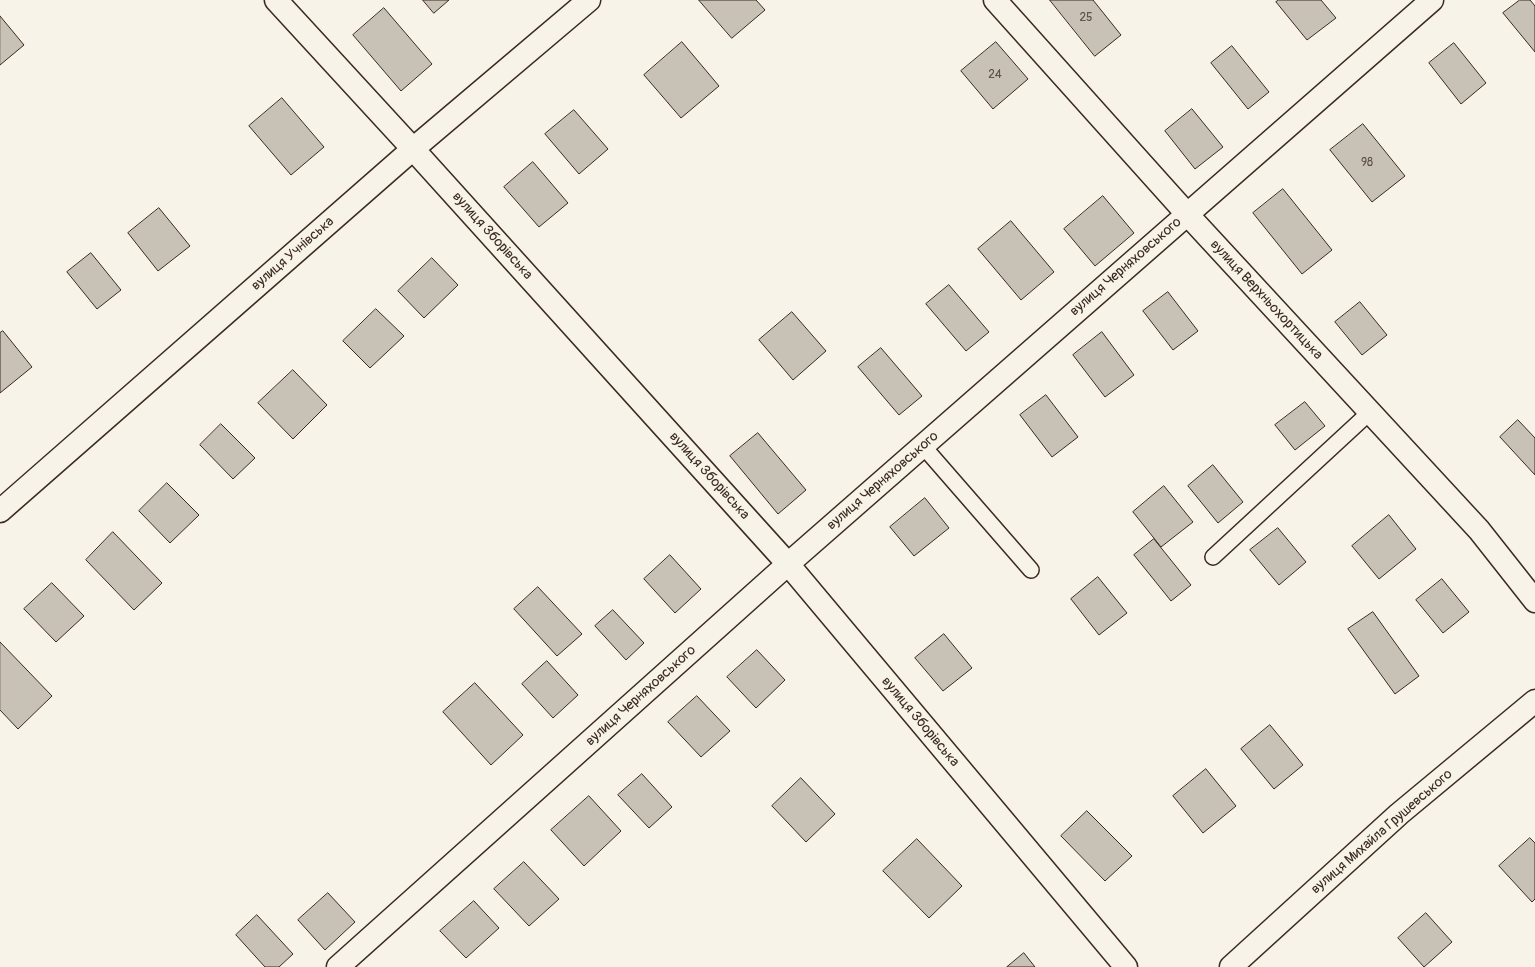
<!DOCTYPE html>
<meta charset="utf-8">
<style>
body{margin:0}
canvas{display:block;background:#f7f3e8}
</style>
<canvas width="1535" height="967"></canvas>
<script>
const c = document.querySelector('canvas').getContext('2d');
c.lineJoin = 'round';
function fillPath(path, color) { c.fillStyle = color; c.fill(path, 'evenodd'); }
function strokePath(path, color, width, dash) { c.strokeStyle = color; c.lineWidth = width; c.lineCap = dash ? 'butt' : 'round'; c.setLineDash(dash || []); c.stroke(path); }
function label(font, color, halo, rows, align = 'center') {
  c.font = font + ' Pangolin,sans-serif'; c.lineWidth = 4; c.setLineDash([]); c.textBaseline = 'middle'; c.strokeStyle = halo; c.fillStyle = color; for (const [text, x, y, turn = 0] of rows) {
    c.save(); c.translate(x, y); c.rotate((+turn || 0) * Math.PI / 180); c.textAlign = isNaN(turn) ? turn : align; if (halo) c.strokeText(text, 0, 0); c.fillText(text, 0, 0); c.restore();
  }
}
const building = new Path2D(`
 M 423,0 L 449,0 L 434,13 Z
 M 699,0 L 756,0 L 765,10 L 732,38 Z
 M 1050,0 L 1093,0 L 1121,35 L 1095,56 Z
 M 1279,0 L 1321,0 L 1336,18 L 1307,40 L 1276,2 Z
 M 1520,0 L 1530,0 L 1535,6 L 1535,52 L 1503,13 Z
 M 384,8 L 432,64 L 401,91 L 353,35 Z
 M 0,16 L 24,45 L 0,65 Z
 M 682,42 L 719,86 L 681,118 L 644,75 Z
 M 996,42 L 1028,79 L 993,109 L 961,71 Z
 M 1454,43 L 1486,83 L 1461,104 L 1429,63 Z
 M 1232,46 L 1269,92 L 1248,109 L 1211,63 Z
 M 282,98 L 324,147 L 291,175 L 249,126 Z
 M 1192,109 L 1223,147 L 1195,169 L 1165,131 Z
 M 574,110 L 608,149 L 579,174 L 545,134 Z
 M 1363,124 L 1405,176 L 1372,202 L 1330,150 Z
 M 533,162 L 568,203 L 539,227 L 504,187 Z
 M 1283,189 L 1332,250 L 1302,274 L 1253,213 Z
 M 1103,196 L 1134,233 L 1095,266 L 1064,229 Z
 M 159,208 L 190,246 L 158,271 L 128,233 Z
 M 1011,221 L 1054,272 L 1021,300 L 978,249 Z
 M 91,253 L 121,290 L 97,309 L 67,272 Z
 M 432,258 L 458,285 L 424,318 L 398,291 Z
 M 949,285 L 989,332 L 966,351 L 926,304 Z
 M 1168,292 L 1198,331 L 1173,350 L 1143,311 Z
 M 1360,302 L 1387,335 L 1362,355 L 1335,322 Z
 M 376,309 L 404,336 L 370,368 L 343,341 Z
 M 792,312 L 826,351 L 793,380 L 759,340 Z
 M 3,331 L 32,367 L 0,393 L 0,333 Z
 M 1102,332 L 1134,375 L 1105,397 L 1073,355 Z
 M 881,348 L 922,396 L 899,415 L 858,367 Z
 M 293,370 L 327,405 L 293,439 L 258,403 Z
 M 1046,395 L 1078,437 L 1052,457 L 1020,415 Z
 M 1305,402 L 1325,426 L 1295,450 L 1275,425 Z
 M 1518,420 L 1535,438 L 1535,475 L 1500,437 Z
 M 221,424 L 255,458 L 233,479 L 200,445 Z
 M 758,433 L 806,490 L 778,514 L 730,456 Z
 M 1213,465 L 1243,502 L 1218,523 L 1188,486 Z
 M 167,483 L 199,515 L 170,543 L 139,511 Z
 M 1164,486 L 1193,522 L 1161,547 L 1133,512 Z
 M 925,498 L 949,528 L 914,556 L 890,527 Z
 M 1389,515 L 1416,549 L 1379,579 L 1352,546 Z
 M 1278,528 L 1306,562 L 1279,585 L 1250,550 Z
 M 113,532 L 162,583 L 134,610 L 86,560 Z
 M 1154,539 L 1191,585 L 1171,601 L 1134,555 Z
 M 670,555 L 701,589 L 675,613 L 644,579 Z
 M 1098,577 L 1127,613 L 1099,635 L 1071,599 Z
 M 1442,579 L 1469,612 L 1443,633 L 1416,600 Z
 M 52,583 L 84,616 L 56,642 L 24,609 Z
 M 538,587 L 582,634 L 557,656 L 514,609 Z
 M 613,610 L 644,643 L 626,660 L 595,626 Z
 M 1373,612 L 1419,676 L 1395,694 L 1348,629 Z
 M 944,634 L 972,668 L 943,691 L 915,658 Z
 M 0,642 L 52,696 L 18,729 L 0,710 Z
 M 757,650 L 785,680 L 756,708 L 727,677 Z
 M 547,661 L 578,695 L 553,718 L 522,684 Z
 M 475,683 L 523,735 L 491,765 L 443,712 Z
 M 697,696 L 730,731 L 701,757 L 668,722 Z
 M 1270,725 L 1303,765 L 1274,789 L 1241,749 Z
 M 1206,769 L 1236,806 L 1203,833 L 1173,796 Z
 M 642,774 L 672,807 L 649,828 L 618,795 Z
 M 801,778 L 835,814 L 806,842 L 772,806 Z
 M 589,796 L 621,831 L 584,866 L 551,830 Z
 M 1087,811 L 1132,856 L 1105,881 L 1061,836 Z
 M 1530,838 L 1535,843 L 1535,899 L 1532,902 L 1499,866 Z
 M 917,839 L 962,886 L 929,918 L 883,871 Z
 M 524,862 L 559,899 L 529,926 L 494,889 Z
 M 328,893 L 355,922 L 325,950 L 298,920 Z
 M 474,901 L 499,928 L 466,958 L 440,931 Z
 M 1426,913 L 1452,942 L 1424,967 L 1398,938 Z
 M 257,915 L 293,954 L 279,967 L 265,967 L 236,935 Z
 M 1024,953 L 1035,967 L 1007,967 Z`);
const lane = new Path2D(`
 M 923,446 L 1031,570
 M 1213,557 L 1370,412`);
const street = new Path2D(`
 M 276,0 L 413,149 L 788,564 L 1126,967
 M 995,0 L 1187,214 L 1479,530 L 1535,601
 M 0,511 L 413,149 L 589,0
 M 338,967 L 788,564 L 1432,0
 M 1231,967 L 1399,814 L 1535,701`);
const numberNames = [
 ["25",1086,18],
 ["24",995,75],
 ["98",1367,163]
];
const streetNames = [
 ["вулиця Зборівська",492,236,48],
 ["вулиця Учнівська",293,254,-41],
 ["вулиця Черняховського",1126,267,-41],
 ["вулиця Верхньохортицька",1266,300,47],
 ["вулиця Зборівська",709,476,48],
 ["вулиця Черняховського",883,481,-41],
 ["вулиця Черняховського",641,696,-42],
 ["вулиця Зборівська",920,722,50],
 ["вулиця Михайла Грушевського",1382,832,-41]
];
fillPath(building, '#c8c1b6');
strokePath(building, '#3b2a1e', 1);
strokePath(lane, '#3b2a1e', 18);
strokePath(street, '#3b2a1e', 25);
strokePath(lane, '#f7f3e8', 15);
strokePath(street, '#f7f3e8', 22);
label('12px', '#5e5044', null, numberNames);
label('14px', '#3b2a1e', '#f7f3e8', streetNames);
</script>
